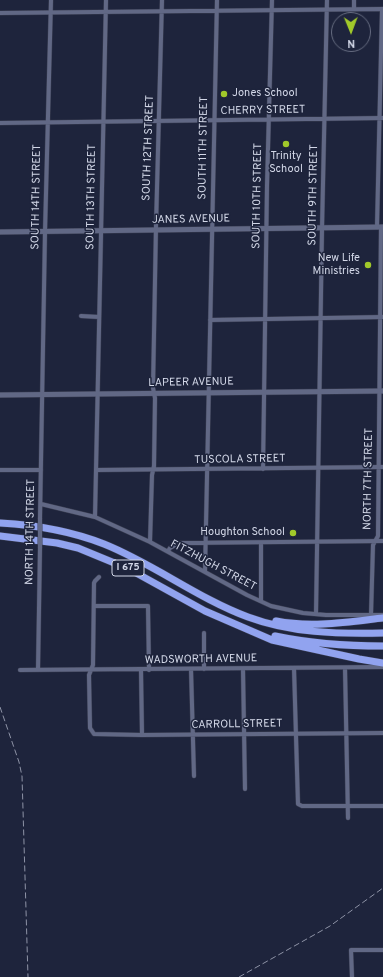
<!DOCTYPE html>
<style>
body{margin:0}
#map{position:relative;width:383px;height:977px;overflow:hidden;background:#1e243c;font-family:Overpass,sans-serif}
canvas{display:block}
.north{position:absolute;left:331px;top:12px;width:40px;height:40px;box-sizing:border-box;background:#1e243c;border:1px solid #666c80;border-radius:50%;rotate:179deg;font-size:11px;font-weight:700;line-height:16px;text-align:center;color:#d2d7e7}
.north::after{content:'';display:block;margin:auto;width:14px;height:18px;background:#a1c92a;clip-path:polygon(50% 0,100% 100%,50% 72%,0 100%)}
</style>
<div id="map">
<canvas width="383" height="977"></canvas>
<div class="north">N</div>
</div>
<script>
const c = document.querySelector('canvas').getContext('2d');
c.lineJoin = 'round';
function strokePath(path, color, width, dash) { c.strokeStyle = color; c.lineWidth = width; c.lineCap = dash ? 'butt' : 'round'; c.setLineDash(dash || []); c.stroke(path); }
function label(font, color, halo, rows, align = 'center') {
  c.font = font + ' Overpass,sans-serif'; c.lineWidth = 3; c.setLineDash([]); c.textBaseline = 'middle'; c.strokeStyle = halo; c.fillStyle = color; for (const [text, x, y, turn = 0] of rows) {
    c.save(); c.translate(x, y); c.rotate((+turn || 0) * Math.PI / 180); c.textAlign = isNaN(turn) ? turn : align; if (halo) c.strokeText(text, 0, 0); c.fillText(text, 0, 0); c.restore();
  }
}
const minor = new Path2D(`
 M 354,9 L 354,0
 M 0,13 L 383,9
 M 0,123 L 383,118
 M 377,227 L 382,9
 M 81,316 L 99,317
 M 210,320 L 383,317
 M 263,469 L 267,186 L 272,0
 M 0,470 L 41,470
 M 97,470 L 383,467
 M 41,504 L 95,517 L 150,542 L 247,595 L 271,606 L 303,613 L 326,615 L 383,615
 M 95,517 L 106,0
 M 40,518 L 45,232 L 51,0
 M 150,542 L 152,475 L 154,466 L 155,398 L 153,388 L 156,226 L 162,0
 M 168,551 L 170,548 L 179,543 L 383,541
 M 205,572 L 217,0
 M 99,577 L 95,581 L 94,583 L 93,665 L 89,675 L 90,728 L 94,734 L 142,735 L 383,733
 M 261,601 L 261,543
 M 94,606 L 148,606 L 149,670
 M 316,614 L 322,229 L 327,0
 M 371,615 L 373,545 L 378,536 L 381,227
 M 294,668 L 298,804 L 302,806 L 383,806
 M 345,668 L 348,818
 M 191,669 L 194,776
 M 204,669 L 204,633
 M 243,669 L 245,789
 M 20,670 L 383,667
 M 38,670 L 40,548
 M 141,670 L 142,735
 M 352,977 L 351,950 L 383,950`);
const tertiary = new Path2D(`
 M 0,232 L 383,227
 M 0,395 L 383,391`);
const motorway = new Path2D(`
 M 0,523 C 35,525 71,531 104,544 C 154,564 197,598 248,617 C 291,633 337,634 383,633
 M 0,536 L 57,543 L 78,548 L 129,569 L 205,611 L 272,640 L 359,659 L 383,663
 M 276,621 C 311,628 348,622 383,618
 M 275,636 C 313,644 345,646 383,646`);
const rail = new Path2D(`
 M 0,707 L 19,762 L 22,776 L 28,977
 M 239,977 L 330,926 L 383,888`);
const minorBridge = new Path2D(`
 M 40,548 L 40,518`);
const markers = [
 [224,94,4,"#a1c92a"],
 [286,144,4,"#a1c92a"],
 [368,265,4,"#a1c92a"],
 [293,533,4,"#a1c92a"]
];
const shields = [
 [128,568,32]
];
const shieldNames = [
 ["I 675",128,568]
];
const poiNames = [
 ["Jones School",232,94,"left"],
 ["Trinity",286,157,"center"],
 ["School",286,170,"center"],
 ["New Life",360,259],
 ["Ministries",360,272],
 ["Houghton School",285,533]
];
const streetNames = [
 ["CHERRY STREET",263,111,-1],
 ["SOUTH 12TH STREET",149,148,-88],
 ["SOUTH 11TH STREET",204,148,-89],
 ["SOUTH 9TH STREET",314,195,-89],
 ["SOUTH 10TH STREET",258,196,-89],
 ["SOUTH 14TH STREET",37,197,-89],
 ["SOUTH 13TH STREET",92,197,-89],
 ["JANES AVENUE",191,220,-1],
 ["LAPEER AVENUE",191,383,-1],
 ["TUSCOLA STREET",240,460,-1],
 ["NORTH 7TH STREET",369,479,-89],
 ["NORTH 14TH STREET",31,532,-89],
 ["FITZHUGH STREET",213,566,28],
 ["WADSWORTH AVENUE",201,660,-1],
 ["CARROLL STREET",237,725,-1]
];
strokePath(minor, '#393d51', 5);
strokePath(tertiary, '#393d51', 6);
strokePath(motorway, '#393d51', 8);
strokePath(minor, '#616885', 4);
strokePath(tertiary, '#616885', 5);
strokePath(motorway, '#91a3ef', 7);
strokePath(rail, '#8f94a7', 1, [6, 3]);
strokePath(minorBridge, '#393d51', 5, []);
strokePath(minorBridge, '#616885', 4);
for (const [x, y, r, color] of markers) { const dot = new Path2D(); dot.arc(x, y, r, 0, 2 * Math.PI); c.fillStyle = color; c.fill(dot); strokePath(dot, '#1e243c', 1.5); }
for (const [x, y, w] of shields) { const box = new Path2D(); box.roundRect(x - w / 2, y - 8, w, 16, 3); c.fillStyle = '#1e243c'; c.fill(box); strokePath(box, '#d2d7e7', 1); }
label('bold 10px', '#d2d7e7', null, shieldNames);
label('11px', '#d2d7e7', '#1e243c', poiNames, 'right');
label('11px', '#d2d7e7', '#1e243c', streetNames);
</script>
